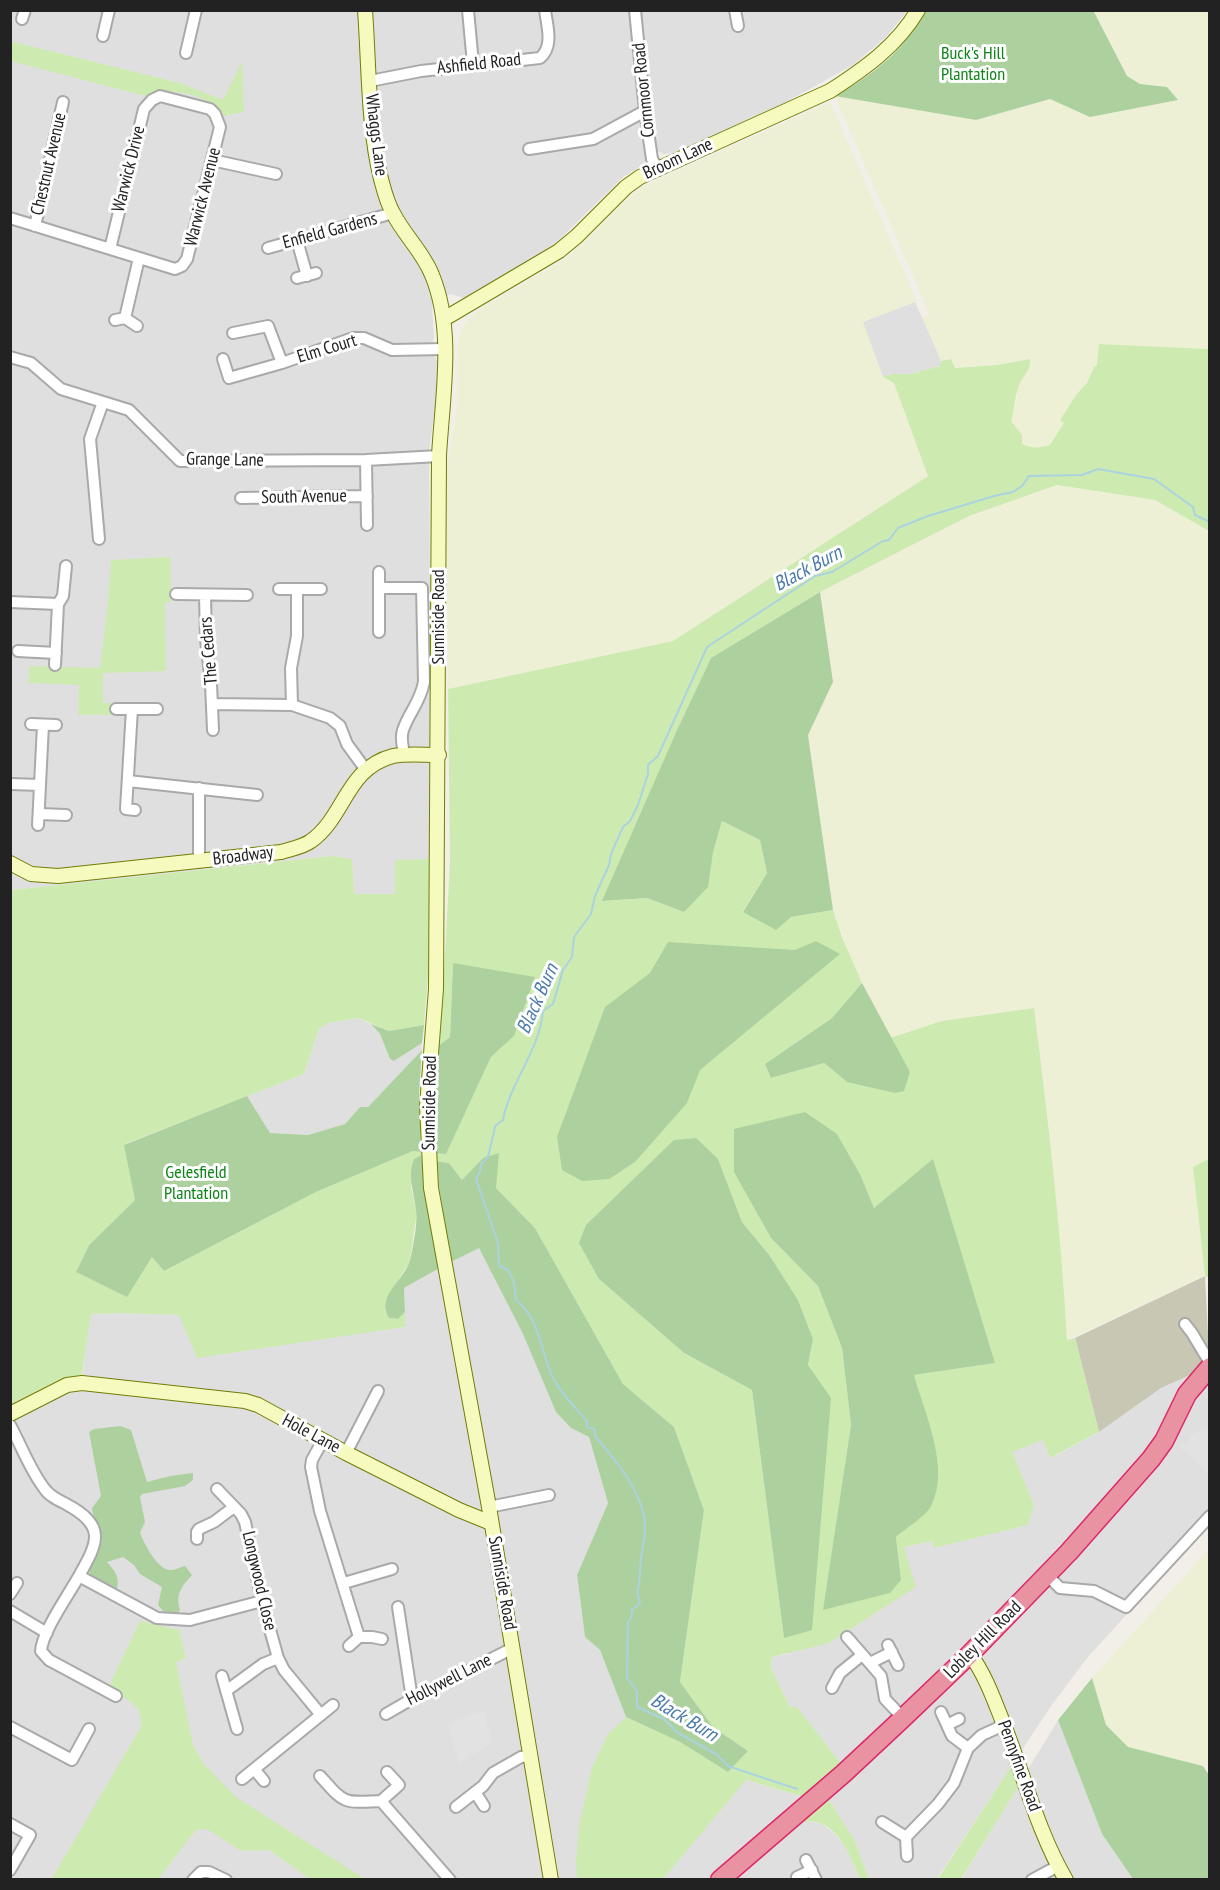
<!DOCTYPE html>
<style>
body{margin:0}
#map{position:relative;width:1220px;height:1890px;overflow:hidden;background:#f2efe9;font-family:"PT Sans Narrow",sans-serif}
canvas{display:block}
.frame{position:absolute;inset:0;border:12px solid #222;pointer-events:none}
</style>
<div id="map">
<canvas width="1220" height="1890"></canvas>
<div class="frame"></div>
</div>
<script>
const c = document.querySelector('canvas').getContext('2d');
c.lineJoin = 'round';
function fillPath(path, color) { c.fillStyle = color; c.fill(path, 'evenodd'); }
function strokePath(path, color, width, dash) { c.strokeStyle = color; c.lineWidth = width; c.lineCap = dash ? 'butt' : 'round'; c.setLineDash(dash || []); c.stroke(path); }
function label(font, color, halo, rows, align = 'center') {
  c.font = font + ' "PT Sans Narrow",sans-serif'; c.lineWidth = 6; c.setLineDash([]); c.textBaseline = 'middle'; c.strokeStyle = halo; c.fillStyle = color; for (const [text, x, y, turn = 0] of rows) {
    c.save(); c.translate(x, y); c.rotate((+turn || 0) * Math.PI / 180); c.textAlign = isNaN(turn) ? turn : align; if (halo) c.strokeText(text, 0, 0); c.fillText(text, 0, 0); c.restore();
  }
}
const residential = new Path2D(`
 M 10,11 L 907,11 L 887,36 L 853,65 L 788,101 L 674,153 L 664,154 L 655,150 L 646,153 L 645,162 L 640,167 L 623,177 L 557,242 L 472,296 L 465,298 L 450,294 L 432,305 L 434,338 L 432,343 L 428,347 L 428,354 L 433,355 L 438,362 L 437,394 L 429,451 L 431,742 L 430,859 L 396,861 L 395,894 L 354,894 L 332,856 L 11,890 Z
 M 915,302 L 941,359 L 940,366 L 910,374 L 893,374 L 883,377 L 862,322 Z
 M 359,1018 L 371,1024 L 380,1034 L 390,1059 L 394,1061 L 422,1043 L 422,1050 L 368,1107 L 360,1107 L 345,1124 L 308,1135 L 269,1133 L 247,1096 L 304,1074 L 319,1029 L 328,1023 Z
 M 479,1247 L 571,1428 L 589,1437 L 608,1503 L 577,1575 L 585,1637 L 600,1650 L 626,1717 L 746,1780 L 804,1797 L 809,1821 L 822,1824 L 834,1833 L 846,1847 L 860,1879 L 11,1880 L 11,1419 L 64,1393 L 81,1387 L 90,1314 L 122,1313 L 179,1314 L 334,1336 L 405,1327 L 404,1288 Z
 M 1209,1355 L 1209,1524 L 1087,1658 L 1051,1706 L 937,1879 L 869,1879 L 854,1839 L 827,1797 L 850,1776 L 797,1708 L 790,1707 L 771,1668 L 772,1657 L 787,1654 L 904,1547 L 932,1541 L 934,1548 L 1034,1505 L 1011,1452 L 1043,1439 L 1051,1458 L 1099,1432 L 1161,1388 L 1191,1374 Z
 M 1058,1720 L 1102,1834 L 1133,1879 L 961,1880 Z`);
const construction = new Path2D(`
 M 1205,1276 L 1209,1355 L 1192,1374 L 1161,1388 L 1099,1432 L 1075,1338 Z`);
const farmland = new Path2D(`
 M 1093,11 L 1209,11 L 1209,349 L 1099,344 L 1097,365 L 1094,367 L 1087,383 L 1076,395 L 1060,419 L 1064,423 L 1050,445 L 1039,448 L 1029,447 L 1022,444 L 1022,435 L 1011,421 L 1014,411 L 1018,388 L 1031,365 L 1030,359 L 997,365 L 955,368 L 951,359 L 941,361 L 922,317 L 930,316 L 835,96 L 976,120 L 1050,99 L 1090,117 L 1177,100 L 1167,87 L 1140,84 L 1127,76 Z
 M 830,102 L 916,299 L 915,302 L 863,322 L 883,377 L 894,383 L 929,475 L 673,641 L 448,689 L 446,488 L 448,462 L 457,409 L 457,360 L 458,341 L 463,326 L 471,316 L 488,304 L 565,259 L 616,208 L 643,186 Z
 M 1057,485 L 1155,500 L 1209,531 L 1210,1159 L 1193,1167 L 1205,1276 L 1067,1340 L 1064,1287 L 1047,1108 L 1034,1008 L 942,1021 L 890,1038 L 857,973 L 833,910 L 808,735 L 833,682 L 820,592 L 969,516 Z
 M 1209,1549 L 1209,1765 L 1203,1766 L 1128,1747 L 1106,1725 L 1092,1678 Z`);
const grass = new Path2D(`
 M 10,41 L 180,83 L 223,100 L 242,62 L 244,112 L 224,116 C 210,94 168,86 145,96 L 11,61 Z
 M 1099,344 L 1209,349 L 1209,531 L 1155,500 L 1057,485 L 969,516 L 820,592 L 711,658 L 677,730 L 603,901 L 647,898 L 684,912 L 713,852 L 722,821 L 760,840 L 767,873 L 743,911 L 791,917 L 833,910 L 842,937 L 862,983 L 832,1018 L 765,1064 L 771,1078 L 824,1063 L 847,1082 L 910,1072 L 890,1038 L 942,1021 L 1034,1008 C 1048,1118 1061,1229 1067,1340 L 1075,1338 L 1099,1432 L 1050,1458 L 1043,1440 L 1012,1452 L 1034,1505 L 1028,1525 L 934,1548 L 932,1541 L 904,1547 L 916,1587 L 829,1643 L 772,1657 L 771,1668 L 790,1707 L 797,1707 L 842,1765 L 804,1797 L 746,1780 L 663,1879 L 577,1879 L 576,1862 L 579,1826 L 592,1768 L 608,1734 L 626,1717 L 680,1742 L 728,1772 L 748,1751 L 713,1727 L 680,1682 L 704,1510 L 674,1427 L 623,1384 L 535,1228 L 496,1188 L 483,1158 L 462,1180 L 449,1163 L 435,1161 L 435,1153 L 446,1153 L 491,1057 L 514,1036 L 453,963 L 450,1037 L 437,1047 L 444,972 L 450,862 L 448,689 L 673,641 L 928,476 L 894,383 L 883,377 L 893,374 L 910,374 L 940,366 L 941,361 L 951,359 L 955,368 L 997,365 L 1030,359 C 1032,370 1022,376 1019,386 C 1014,397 1015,409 1011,421 L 1022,435 L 1022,444 C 1032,449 1039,448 1050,445 L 1064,423 L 1060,420 L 1076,395 L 1087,383 L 1094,367 L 1097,365 ZM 734,1129 L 837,1134 L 860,1174 L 874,1209 L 933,1160 L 995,1363 L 913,1375 L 933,1437 L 930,1507 L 896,1537 L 901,1580 L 824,1609 L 851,1425 L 842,1348 L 818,1286 L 771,1238 L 735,1172 ZM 718,1159 L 742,1222 L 770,1256 L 798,1300 L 813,1339 L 808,1365 L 831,1399 L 784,1637 L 752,1390 L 684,1353 L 599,1279 Z
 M 170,557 L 171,602 L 165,602 L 166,671 L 103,673 L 103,703 L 112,703 L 113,715 L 78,715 L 79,685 L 29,683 L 29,666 L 100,668 L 108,603 L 111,560 Z
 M 332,856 L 352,859 L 354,894 L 395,894 L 395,860 L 430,859 L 431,942 L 424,1025 L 389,1031 L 359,1018 L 328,1023 L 319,1029 L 304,1074 L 125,1144 L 135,1200 L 89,1245 L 76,1272 L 127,1296 L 152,1257 L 164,1271 L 316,1192 L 413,1151 L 421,1152 L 421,1155 L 414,1159 L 411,1188 L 417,1211 L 412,1247 L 409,1263 L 386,1300 L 385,1311 L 389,1318 L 398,1319 L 405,1312 L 405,1327 L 197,1358 L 179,1315 L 122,1313 L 91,1314 L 82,1375 L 57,1381 L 11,1407 L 11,890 Z
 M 1209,1159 L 1209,1278 L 1205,1276 L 1193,1167 Z
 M 140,1621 L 179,1630 L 186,1658 L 176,1662 L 193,1745 L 203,1763 L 237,1798 L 365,1879 L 310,1879 L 269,1850 L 241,1851 L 207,1829 L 196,1830 L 158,1879 L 51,1880 L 142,1725 L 139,1710 L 110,1684 Z
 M 1012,1765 L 1020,1784 L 961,1879 L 937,1880 Z
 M 827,1797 L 854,1839 L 869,1879 L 860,1879 C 850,1855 835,1815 802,1822 Z`);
const forest = new Path2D(`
 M 1093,10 L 1127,76 L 1140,84 L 1167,87 L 1178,100 L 1090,117 L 1050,99 L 976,120 L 835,96 C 876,73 902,52 926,11 Z
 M 820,592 L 833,682 L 808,735 L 833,910 L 791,917 L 776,930 L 743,912 L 767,873 L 760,840 L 722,821 L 713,852 L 708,887 L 684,912 L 647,898 L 602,901 L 677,730 L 711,658 Z
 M 816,941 L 840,954 L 700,1070 L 687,1103 L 635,1162 L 609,1179 L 582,1181 L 562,1170 L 557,1137 L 605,1007 L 650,973 L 668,942 L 795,950 Z
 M 453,963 L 535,977 L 514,1036 L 491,1057 L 446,1154 L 435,1153 L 434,1099 L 437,1047 L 450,1037 Z
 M 862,983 L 910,1072 L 904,1091 L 895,1093 L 847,1082 L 824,1063 L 771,1078 L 765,1064 L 832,1018 Z
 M 371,1024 L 389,1031 L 424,1025 L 422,1043 L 394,1061 L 390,1059 L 380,1034 Z
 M 422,1050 L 419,1095 L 421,1152 L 413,1151 L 316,1192 L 164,1271 L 152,1257 L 127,1297 L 76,1272 L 89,1245 L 135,1200 L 124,1145 L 247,1096 L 270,1133 L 308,1135 L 345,1124 L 360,1107 L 368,1107 Z
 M 805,1112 L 837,1134 L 860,1174 L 874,1208 L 933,1159 L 995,1363 L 914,1375 C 924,1412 951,1468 931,1506 C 926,1516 905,1529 896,1537 L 901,1580 L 890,1593 L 823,1610 L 851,1425 L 842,1348 L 818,1286 L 771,1238 L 734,1172 L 734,1129 Z
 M 696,1138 L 718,1159 L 742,1222 L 770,1256 L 798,1300 L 813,1339 L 808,1365 L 831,1398 L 812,1630 L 784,1638 L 752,1390 L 684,1353 L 599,1279 L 579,1243 L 586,1225 L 674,1140 Z
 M 499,1153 L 496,1188 L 535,1228 L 623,1384 L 674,1427 L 704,1510 L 680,1682 L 713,1727 L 748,1751 L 728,1772 L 680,1742 L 626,1717 L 600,1650 L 585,1637 L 577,1575 L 608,1503 L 589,1437 L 571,1428 L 556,1412 L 523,1334 L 479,1248 L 451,1262 L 435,1161 L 449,1163 L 462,1180 L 483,1158 Z
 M 421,1155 L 438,1269 L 404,1288 L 405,1312 L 398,1319 L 389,1318 C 375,1296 405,1280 410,1260 C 413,1248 418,1222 416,1209 C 414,1192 407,1176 414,1159 Z
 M 120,1426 L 131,1430 L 147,1482 L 170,1476 L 193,1473 L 193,1480 L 185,1486 L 142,1494 L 140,1497 L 145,1522 L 140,1533 C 144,1543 158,1571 171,1570 C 176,1570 180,1567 185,1566 L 192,1575 C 182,1586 175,1594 180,1610 L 177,1614 L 163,1611 L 158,1605 L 162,1587 L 140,1574 L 134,1565 L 123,1557 L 107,1562 C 114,1570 120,1577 117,1588 L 101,1585 L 90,1576 C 88,1563 99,1556 101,1544 C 104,1530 93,1520 92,1508 L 101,1496 L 89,1432 L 94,1429 Z
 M 1092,1678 L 1106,1725 L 1128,1747 L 1203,1766 L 1209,1775 L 1209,1879 L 1133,1879 L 1102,1834 L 1058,1720 Z`);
const parking = new Path2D(`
 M 1209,1427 L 1209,1476 L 1178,1446 L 1189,1441 L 1191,1435 Z
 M 485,1712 L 491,1743 L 459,1763 L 448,1725 L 471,1714 Z`);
const stream = new Path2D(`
 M 797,1789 L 728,1766 L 716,1754 L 678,1733 L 664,1719 L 637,1707 L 637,1691 L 627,1678 L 628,1622 L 632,1616 L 632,1610 L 640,1603 L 637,1592 C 641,1580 639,1571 641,1560 C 642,1547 646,1536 645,1523 C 642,1491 615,1460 595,1436 L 594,1429 L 587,1427 L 587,1421 C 575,1407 560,1393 552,1376 C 541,1352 539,1317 516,1300 L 514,1282 L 508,1270 L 499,1266 L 498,1243 L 476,1179 L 480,1171 L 481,1164 C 483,1162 486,1160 488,1156 C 489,1154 495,1128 495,1126 L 503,1120 C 510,1082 540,1050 543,1011 L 553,1004 L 563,970 L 572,957 L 574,937 L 591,914 L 595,896 L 609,865 L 611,854 L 623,827 L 630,821 L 638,805 L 648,774 L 648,765 L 658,756 L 707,647 L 815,576 L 832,572 L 883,541 L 889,540 L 898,528 L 928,516 L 994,496 L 1013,492 L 1022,486 L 1029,476 L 1082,475 L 1098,469 L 1154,479 L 1193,507 L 1195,515 L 1210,522`);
const street = new Path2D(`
 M 468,10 L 473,64
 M 635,10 L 645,111 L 652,159 L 657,168
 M 735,10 L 738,26
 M 22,19 L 25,10
 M 103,36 L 109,10
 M 186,53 L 196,10
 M 370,81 L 421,71 L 540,58 C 554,46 547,26 545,10
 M 529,149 L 593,139 L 645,111
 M 212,160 L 276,174
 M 10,218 L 175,269 L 182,266 L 187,259 L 220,127 L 215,114 L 210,109 L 160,96 L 152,100 L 144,109 L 110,249
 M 35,226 L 63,102
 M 297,240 L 307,276
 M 268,248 L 393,213
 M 297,278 L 316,273
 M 125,318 L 139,258
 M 115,320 L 125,318 L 137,326
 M 233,333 L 268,326 L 282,363
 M 10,357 L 31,363 L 61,389 L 129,410 L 180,461 L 366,460 L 439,456
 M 223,359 L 229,378 L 282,363 L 353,338 L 364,338 L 392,350 L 445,349
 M 366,460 L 367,525
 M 241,498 L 367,496
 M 99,539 L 90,439 L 103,402
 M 379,572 L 379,632
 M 379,588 L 422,588 L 424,682 C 420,703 409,712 403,730 C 400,738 403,747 404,754
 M 279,589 L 321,589
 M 176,594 L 247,595
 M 205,595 L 206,639 L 211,684 L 213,730
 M 10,602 L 58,604
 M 18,651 L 56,653
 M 55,665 L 58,604 L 63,596 L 66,566
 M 213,704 L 292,705 L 330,718 L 340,726 L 347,744 L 366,770
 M 292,705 L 291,668 L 297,636 L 297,589
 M 116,709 L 157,709
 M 132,709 L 126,809 L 135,810
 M 31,724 L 56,725
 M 128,781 L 257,795
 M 10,784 L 40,785
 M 199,788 L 199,862
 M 39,814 L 66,815
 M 38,825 L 43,725
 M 1185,1324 L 1192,1333 L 1210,1363
 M 10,1425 C 21,1445 30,1470 44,1488 C 49,1496 58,1500 66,1504 C 107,1526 98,1542 79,1576 L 157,1618 L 190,1620 L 262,1601
 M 323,1440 L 312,1460 L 311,1467 L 320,1511 L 359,1637
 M 346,1453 L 378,1391
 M 217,1489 L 241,1514 L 245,1522 L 262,1601 L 278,1658 L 284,1670 L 321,1715
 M 489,1507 L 549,1495
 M 197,1539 L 197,1532 L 199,1529 L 214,1522 L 234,1507
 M 1047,1575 L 1060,1588 L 1094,1591 L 1126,1607 L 1210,1516
 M 79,1576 C 69,1594 42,1632 41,1651 L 49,1660 L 116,1696
 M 344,1583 L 392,1569
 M 10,1594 L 17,1583
 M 398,1607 L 412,1699
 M 10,1611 L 47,1633
 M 847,1637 L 881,1676 L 885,1699 L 903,1718
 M 888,1645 L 898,1665
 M 349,1646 L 359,1637 L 372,1637 L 382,1639
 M 870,1663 L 892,1652
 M 222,1676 L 237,1729
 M 832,1688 L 840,1673 L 862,1655
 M 226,1691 L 263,1664 L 278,1658
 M 941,1712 L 947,1725 L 959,1719
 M 386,1714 L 412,1699 L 513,1648
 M 947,1725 L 952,1736 L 968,1748
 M 10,1727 L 72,1760 L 89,1729
 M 254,1769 L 264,1781
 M 320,1776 C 345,1804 342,1803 381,1801 L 450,1880
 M 242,1779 L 333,1705
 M 475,1792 L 484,1806
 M 381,1801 L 399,1785 L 387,1772
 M 456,1807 L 483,1786 L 493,1773 L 521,1757 L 530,1756
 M 882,1822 L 906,1837 L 907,1856
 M 10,1824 L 30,1835 L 10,1870
 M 906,1837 L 938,1804 L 954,1783 L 968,1748 L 982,1735 L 1004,1725
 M 806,1860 L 816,1880
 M 797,1877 L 812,1870
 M 193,1880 L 201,1872 L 209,1872 L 226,1880
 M 1032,1880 L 1058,1866`);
const secondary = new Path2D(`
 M 365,10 C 369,64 368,127 381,179 C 384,190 387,203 393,213 C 404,235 423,252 432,275 C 455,330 442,399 439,456 L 436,989 L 427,1106 L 431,1188 L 489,1507 L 551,1880
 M 443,317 L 449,316 L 559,251 L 577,236 L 626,187 L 640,177 L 830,91 C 864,69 897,46 918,10
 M 10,863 L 31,874 L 58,876 L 281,852 C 291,849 303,847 311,841 C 345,817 346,768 393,756 C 407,753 424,755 439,755
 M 10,1414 L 67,1385 L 82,1383 L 245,1401 L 258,1405 L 346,1453 L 459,1510 L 491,1523
 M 970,1654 C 986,1676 994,1700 1004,1725 C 1024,1776 1038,1832 1066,1880`);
const highway = new Path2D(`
 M 720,1880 L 843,1774 L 903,1718 L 970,1654 L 1069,1552 L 1151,1459 L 1164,1441 L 1187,1394 L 1210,1367`);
const parkNames = [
 ["Buck's Hill",973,54],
 ["Plantation",973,75],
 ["Gelesfield",196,1173],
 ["Plantation",196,1194]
];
const streetNames = [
 ["Ashfield Road",479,64,-6],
 ["Cornmoor Road",644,90,-96],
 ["Whaggs Lane",376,135,83],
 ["Broom Lane",678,159,-25],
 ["Chestnut Avenue",49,164,-77],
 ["Warwick Drive",129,169,-76],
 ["Warwick Avenue",203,197,-76],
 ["Enfield Gardens",330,231,-15],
 ["Elm Court",327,349,-17],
 ["Grange Lane",225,460,1],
 ["South Avenue",304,497,-1],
 ["Sunniside Road",439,617,-90],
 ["The Cedars",209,651,-95],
 ["Broadway",243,856,-7],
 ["Sunniside Road",430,1103,-89],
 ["Hole Lane",311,1434,28],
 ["Longwood Close",259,1581,77],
 ["Sunniside Road",502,1583,80],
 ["Lobley Hill Road",983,1640,-45],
 ["Hollywell Lane",449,1680,-27],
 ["Pennyfine Road",1019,1766,70]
];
const waterNames = [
 ["Black Burn",808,569,-28],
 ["Black Burn",538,999,-66],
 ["Black Burn",684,1718,31]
];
fillPath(residential, '#e0dfdf');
fillPath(construction, '#c7c7b4');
fillPath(farmland, '#eef0d5');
fillPath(grass, '#cdebb0');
fillPath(forest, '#add19e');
fillPath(parking, '#e2e2e2');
strokePath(stream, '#aad3df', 2);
strokePath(street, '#a9a9a9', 14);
strokePath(secondary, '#707d05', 16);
strokePath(highway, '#dc2a67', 21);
strokePath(street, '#fff', 10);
strokePath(secondary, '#f7fabf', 14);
strokePath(highway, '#e892a2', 18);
label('18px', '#0c8416', '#fff', parkNames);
label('18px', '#222', '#fff', streetNames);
label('italic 20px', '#4a7aab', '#fff', waterNames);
</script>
